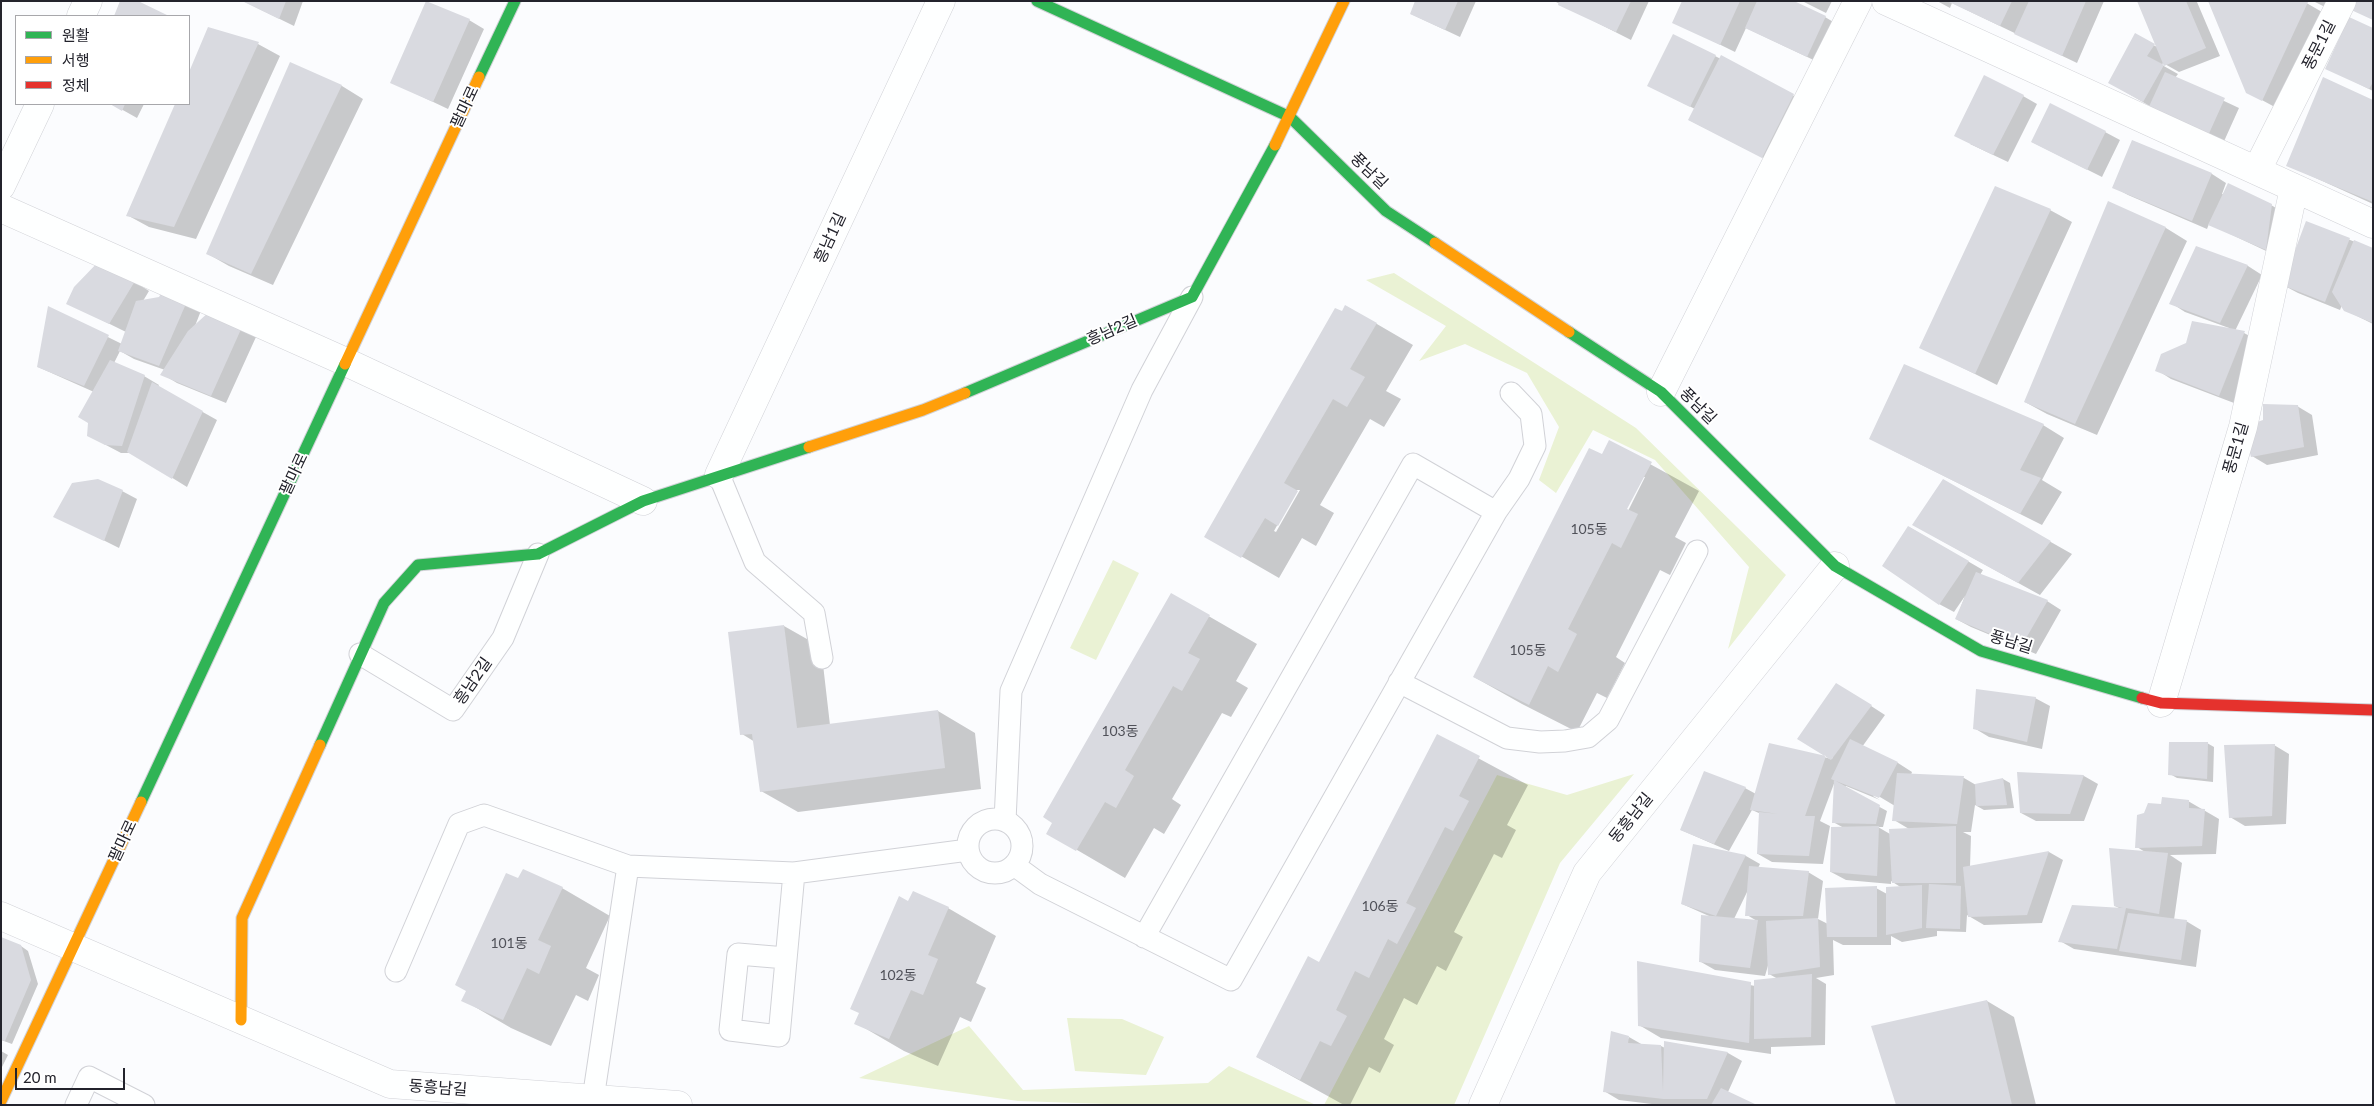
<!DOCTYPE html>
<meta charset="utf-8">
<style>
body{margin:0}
#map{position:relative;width:2374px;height:1106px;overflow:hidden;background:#fbfcfe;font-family:Lato,"Noto Sans KR",sans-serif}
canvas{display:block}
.frame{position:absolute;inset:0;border:2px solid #23232c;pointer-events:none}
.legend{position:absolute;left:15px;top:15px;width:175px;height:90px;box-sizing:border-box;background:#fff;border:1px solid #a7a7ab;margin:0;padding:6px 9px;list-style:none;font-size:15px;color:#23232c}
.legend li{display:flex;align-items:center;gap:10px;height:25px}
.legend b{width:25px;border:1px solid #a7a7ab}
.scale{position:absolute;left:15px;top:1068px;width:110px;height:22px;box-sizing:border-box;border:2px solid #23232c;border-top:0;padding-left:6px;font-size:15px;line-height:18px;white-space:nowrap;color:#23232c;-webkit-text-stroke:4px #fff;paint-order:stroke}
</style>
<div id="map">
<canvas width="2374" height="1106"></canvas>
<div class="frame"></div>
<ul class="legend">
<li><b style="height:6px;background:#30b455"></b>원활</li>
<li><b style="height:6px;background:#ff9f0a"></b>서행</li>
<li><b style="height:6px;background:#e5322d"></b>정체</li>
</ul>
<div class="scale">20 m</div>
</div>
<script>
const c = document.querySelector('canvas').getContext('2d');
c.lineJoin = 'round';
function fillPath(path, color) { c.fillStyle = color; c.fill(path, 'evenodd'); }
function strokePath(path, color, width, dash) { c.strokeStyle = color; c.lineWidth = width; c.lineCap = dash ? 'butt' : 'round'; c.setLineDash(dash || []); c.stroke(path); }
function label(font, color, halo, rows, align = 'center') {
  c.font = font + ' Lato,"Noto Sans KR",sans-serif'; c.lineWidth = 4; c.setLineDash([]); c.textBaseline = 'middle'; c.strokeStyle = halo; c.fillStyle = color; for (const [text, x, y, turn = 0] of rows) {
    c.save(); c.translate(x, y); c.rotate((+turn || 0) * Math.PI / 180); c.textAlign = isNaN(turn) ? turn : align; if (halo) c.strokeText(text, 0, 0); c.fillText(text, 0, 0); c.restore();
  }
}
const green = new Path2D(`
 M 1394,273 L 1636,428 L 1786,575 L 1728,649 L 1749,567 L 1655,460 L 1593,430 L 1556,493 L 1539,480 L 1559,427 L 1527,373 L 1465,344 L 1419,361 L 1446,326 L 1366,280 Z
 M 1113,560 L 1139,573 L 1096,660 L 1070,648 Z
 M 1634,774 L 1560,863 L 1454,1105 L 1324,1105 L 1497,775 L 1567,795 Z
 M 1067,1018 L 1122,1019 L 1164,1037 L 1146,1075 L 1075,1071 Z
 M 969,1026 L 1023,1090 L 1208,1083 L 1229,1066 L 1316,1105 L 1137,1105 L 1018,1101 L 859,1078 Z`);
const shadow = new Path2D(`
 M 122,1 L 135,1 L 166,16 L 115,16 Z
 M 243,1 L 303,1 L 294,26 Z
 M 1417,1 L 1476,1 L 1460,37 L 1411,14 Z
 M 1554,1 L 1649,1 L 1631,40 Z
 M 1684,1 L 1756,1 L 1825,17 L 1840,26 L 1822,64 L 1746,28 L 1735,52 L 1674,22 Z
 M 1802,1 L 1832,1 L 1826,13 Z
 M 1937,1 L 2104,1 L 2077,63 L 1952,3 L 1950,8 Z
 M 2138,1 L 2197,2 L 2220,56 L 2179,72 L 2163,63 L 2162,65 L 2178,74 L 2175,78 L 2239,108 L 2221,148 L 2124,91 L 2135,35 L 2157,47 Z
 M 2209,1 L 2303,1 L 2329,16 L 2284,112 L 2247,92 Z
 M 2313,1 L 2340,1 L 2335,12 Z
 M 469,20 L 484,29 L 448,109 L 391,82 Z
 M 209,29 L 258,44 L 280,56 L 196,239 L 149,227 L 127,215 L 176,104 L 189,104 L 189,75 Z
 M 2373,29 L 2373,91 L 2327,68 Z
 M 1715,56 L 1808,103 L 1777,165 L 1689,120 L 1695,109 L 1649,86 Z
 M 291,64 L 342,86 L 363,99 L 273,285 L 229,266 L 208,254 Z
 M 2023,96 L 2037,104 L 2008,162 L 1970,144 Z
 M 2373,101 L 2373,204 L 2287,165 Z
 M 112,104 L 144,104 L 137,118 Z
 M 2105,132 L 2120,140 L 2102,177 L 2032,142 Z
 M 2133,141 L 2212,174 L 2226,183 L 2222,194 L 2271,205 L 2286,214 L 2281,258 L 2209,224 L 2207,229 L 2128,195 L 2113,187 Z
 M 2108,203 L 2166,228 L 2187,241 L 2097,435 L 2047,414 L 2025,402 Z
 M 2050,210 L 2072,222 L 1997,385 L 1921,347 Z
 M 2307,223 L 2373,249 L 2373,324 L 2345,310 L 2342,305 L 2340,310 L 2298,293 L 2283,285 Z
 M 2197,248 L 2248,266 L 2262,275 L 2235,331 L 2244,333 L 2259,341 L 2234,403 L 2171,379 L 2157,370 L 2229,328 L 2185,312 L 2171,303 Z
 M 116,269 L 149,291 L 143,301 L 160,298 L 202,308 L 195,326 L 210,313 L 256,337 L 226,403 L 177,383 L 162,374 L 165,370 L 134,359 L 120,351 L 114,363 L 144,376 L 159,385 L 158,387 L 217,420 L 187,487 L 132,453 L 121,453 L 104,444 L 94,392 L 38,367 L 49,308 L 122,344 L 126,332 L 67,303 Z
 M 1346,306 L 1413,345 L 1386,391 L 1401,399 L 1384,427 L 1370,419 L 1320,505 L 1334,513 L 1316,546 L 1302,538 L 1279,578 L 1206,536 ZM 1297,490 L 1300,490 L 1276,532 L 1274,531 Z
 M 2297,406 L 2312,415 L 2318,455 L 2267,465 L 2252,456 Z
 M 2043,425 L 2064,438 L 2042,480 L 2062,492 L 2042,525 L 1892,450 Z
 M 1610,442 L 1699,491 L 1675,537 L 1686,543 L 1670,575 L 1660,570 L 1616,657 L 1625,663 L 1607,698 L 1597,693 L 1577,732 L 1522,704 L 1474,677 ZM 1643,477 L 1645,477 L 1626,515 L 1623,514 Z
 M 1943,481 L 2072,554 L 2040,595 L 1935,537 Z
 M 122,491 L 137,499 L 119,548 L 55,516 Z
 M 1909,527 L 1983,570 L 1980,575 L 2047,601 L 2061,610 L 2036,654 L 1971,627 L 1956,619 L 1965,596 L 1954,612 L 1939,604 Z
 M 1172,595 L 1257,644 L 1236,681 L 1248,688 L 1231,717 L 1222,713 L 1172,799 L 1181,805 L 1164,834 L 1154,828 L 1125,878 L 1048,833 Z
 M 784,626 L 821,647 L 830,725 L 938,711 L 975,733 L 981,789 L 798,812 L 761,791 L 755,742 L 742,734 L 730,633 Z
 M 1851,693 L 1885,715 L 1862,747 L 1898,763 L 1912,772 L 1911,775 L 1964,778 L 1976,785 L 2003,779 L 2010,783 L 2014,808 L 1984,810 L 1975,805 L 1971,832 L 1963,832 L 1971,836 L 1970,867 L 2049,852 L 2063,860 L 2042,923 L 1984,925 L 1967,915 L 1966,932 L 1937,931 L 1937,936 L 1902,942 L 1891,936 L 1891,945 L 1843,945 L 1833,940 L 1834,975 L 1816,978 L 1826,984 L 1825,1045 L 1771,1047 L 1771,1054 L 1661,1038 L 1639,1025 L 1638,963 L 1755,986 L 1778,979 L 1769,974 L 1769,962 L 1765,976 L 1715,970 L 1701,962 L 1709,916 L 1682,904 L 1694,846 L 1746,856 L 1760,864 L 1758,868 L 1808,872 L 1823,881 L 1818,919 L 1828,924 L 1876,888 L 1887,894 L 1902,888 L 1891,881 L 1891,884 L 1846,880 L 1831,872 L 1844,828 L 1833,822 L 1835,781 L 1820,821 L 1830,826 L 1823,864 L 1772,862 L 1758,854 L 1761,814 L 1752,810 L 1729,851 L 1681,830 L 1745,788 L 1756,794 L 1770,745 L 1832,759 ZM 1846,786 L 1880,800 L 1873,796 L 1875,794 L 1895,806 L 1894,820 L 1909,829 L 1890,834 L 1878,827 L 1883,827 L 1887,811 L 1845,788 ZM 1749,888 L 1747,915 L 1757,921 L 1734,919 Z
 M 2035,698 L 2050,706 L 2042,749 L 1989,737 L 1974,728 Z
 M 1437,736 L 1528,785 L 1507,825 L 1516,830 L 1502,858 L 1494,854 L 1454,932 L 1463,937 L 1446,971 L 1437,966 L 1417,1005 L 1404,998 L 1384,1039 L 1394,1045 L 1380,1073 L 1369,1067 L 1350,1105 L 1344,1105 L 1257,1057 L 1320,964 Z
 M 2207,743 L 2214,747 L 2213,782 L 2177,778 L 2170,774 Z
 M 2274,745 L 2289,754 L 2286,824 L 2245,826 L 2230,817 Z
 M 2018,773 L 2084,776 L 2098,784 L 2084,821 L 2036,821 L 2021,813 Z
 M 2188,801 L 2219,819 L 2216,854 L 2170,855 L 2182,863 L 2174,920 L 2186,921 L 2201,930 L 2196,967 L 2074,949 L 2060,941 L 2121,909 L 2115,906 L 2145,852 L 2137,847 L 2162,806 Z
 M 519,880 L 562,888 L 610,916 L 586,968 L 599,975 L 588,1001 L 576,995 L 551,1046 L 511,1028 L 463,1000 Z
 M 909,903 L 948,908 L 996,936 L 976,983 L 986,988 L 971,1022 L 960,1017 L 938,1066 L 904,1051 L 856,1023 Z
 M 21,946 L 28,951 L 38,984 L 12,1044 L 1,1040 Z
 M 1987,1001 L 2014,1017 L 2036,1105 L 1897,1105 Z
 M 1629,1037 L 1643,1045 L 1661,1046 L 1665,1048 L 1666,1042 L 1728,1053 L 1742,1061 L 1728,1092 L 1755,1105 L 1660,1105 L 1619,1100 L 1604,1091 Z
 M 1,1051 L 8,1055 L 1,1069 Z`);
const building = new Path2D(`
 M 120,1 L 138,1 L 169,16 L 114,16 Z
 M 242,1 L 286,1 L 279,19 Z
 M 426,1 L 470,19 L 433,102 L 390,83 Z
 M 1415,1 L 1458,1 L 1445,30 L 1410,14 Z
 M 1559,1 L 1631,1 L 1616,32 L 1558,5 Z
 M 1682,1 L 1740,1 L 1720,45 L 1672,23 Z
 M 1757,1 L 1794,1 L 1826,16 L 1807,57 L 1745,28 Z
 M 1947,1 L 2012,1 L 2000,26 Z
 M 2029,1 L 2086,1 L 2062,56 L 2014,34 Z
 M 2137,1 L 2186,1 L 2206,48 L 2164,66 Z
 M 2208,1 L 2308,2 L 2262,101 L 2246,93 Z
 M 2352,1 L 2373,1 L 2373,20 L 2349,9 Z
 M 2349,17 L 2373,28 L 2373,82 L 2369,89 L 2325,69 Z
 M 208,27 L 259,42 L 174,227 L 126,216 L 175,104 L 189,104 L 189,72 Z
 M 2135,33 L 2155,44 L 2147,56 L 2164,65 L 2143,102 L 2108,83 Z
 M 1673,34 L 1716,55 L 1690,107 L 1647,86 Z
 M 1721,55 L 1794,94 L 1762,158 L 1688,120 Z
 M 290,62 L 342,85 L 251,274 L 206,254 Z
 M 2165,72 L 2225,98 L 2206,140 L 2146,113 Z
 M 1984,75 L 2024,95 L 1993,155 L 1954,136 Z
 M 2323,77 L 2373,100 L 2373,202 L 2286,166 Z
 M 2050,103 L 2106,131 L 2087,170 L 2031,142 Z
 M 110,104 L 125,104 L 122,111 Z
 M 2132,140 L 2212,173 L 2192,221 L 2112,188 Z
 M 2228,183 L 2272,204 L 2266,250 L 2208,225 Z
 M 1995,186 L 2051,209 L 1975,374 L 1919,348 Z
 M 2108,201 L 2166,227 L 2075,424 L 2024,402 Z
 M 2306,221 L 2350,238 L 2325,302 L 2282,285 Z
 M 2354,240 L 2373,248 L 2373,323 L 2344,311 L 2332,292 Z
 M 2196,246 L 2248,265 L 2220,323 L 2169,304 Z
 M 101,259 L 135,281 L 109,324 L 66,304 L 74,287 Z
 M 163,290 L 188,299 L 159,366 L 118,351 L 136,301 L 159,297 Z
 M 1345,305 L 1377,323 L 1350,369 L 1365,377 L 1347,407 L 1333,399 L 1284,483 L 1298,491 L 1278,526 L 1265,518 L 1241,558 L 1204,537 L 1335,308 L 1342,311 Z
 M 48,306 L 109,335 L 84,386 L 37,367 Z
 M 210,311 L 242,327 L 211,396 L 160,375 L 188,331 Z
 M 2192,321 L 2245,331 L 2219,396 L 2155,371 L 2161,354 L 2186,343 Z
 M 110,360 L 145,375 L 122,446 L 105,445 L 87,436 L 88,423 L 78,417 Z
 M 1904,364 L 2044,424 L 2020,470 L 2041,478 L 2020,514 L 1869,439 Z
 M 152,382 L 203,411 L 172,479 L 127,452 Z
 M 2263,404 L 2298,405 L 2304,447 L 2251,457 L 2243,427 L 2263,420 Z
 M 1609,440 L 1652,462 L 1627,509 L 1638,514 L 1621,548 L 1612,543 L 1568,629 L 1577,634 L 1558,672 L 1548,666 L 1529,705 L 1473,677 L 1589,448 L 1602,454 Z
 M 98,479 L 123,490 L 104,541 L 53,517 L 72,483 Z
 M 1943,479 L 2051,541 L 2018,583 L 1912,525 Z
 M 1908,526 L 1969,561 L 1939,605 L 1882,566 Z
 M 1976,572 L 2048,600 L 2021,647 L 1955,619 Z
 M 1171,593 L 1210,615 L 1188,653 L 1200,659 L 1182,691 L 1173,686 L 1125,770 L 1134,776 L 1116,808 L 1105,802 L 1076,851 L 1046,834 L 1052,823 L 1043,817 Z
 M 784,625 L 797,728 L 938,710 L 945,768 L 760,792 L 752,734 L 740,735 L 728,632 Z
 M 1836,683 L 1872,705 L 1831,760 L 1797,739 Z
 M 1976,689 L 2036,697 L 2027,742 L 1973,729 Z
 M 1437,734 L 1480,756 L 1459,796 L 1469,801 L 1453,831 L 1445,827 L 1406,903 L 1416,908 L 1397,944 L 1388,939 L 1369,978 L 1355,971 L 1336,1010 L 1347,1016 L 1331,1046 L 1320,1041 L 1300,1080 L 1256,1057 L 1308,956 L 1319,962 Z
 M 1850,739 L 1898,762 L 1879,798 L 1831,779 Z
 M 2169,742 L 2208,742 L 2207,779 L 2168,775 Z
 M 1769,743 L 1826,756 L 1805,816 L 1815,816 L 1809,856 L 1757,854 L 1759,812 L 1779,814 L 1750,810 Z
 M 2275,744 L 2272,816 L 2229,818 L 2224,745 Z
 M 1704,771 L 1746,787 L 1714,844 L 1680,830 Z
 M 2017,772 L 2084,775 L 2070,814 L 2020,813 Z
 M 1897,773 L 1964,776 L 1957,824 L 1892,821 Z
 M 2003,778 L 2007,805 L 1976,806 L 1975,784 Z
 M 1834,780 L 1880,805 L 1876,824 L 1832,823 Z
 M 2162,797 L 2189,800 L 2189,808 L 2205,809 L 2202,846 L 2135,848 L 2137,815 L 2144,813 L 2148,803 L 2161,804 Z
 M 1879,826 L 1877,876 L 1830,872 L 1831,827 Z
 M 1956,826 L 1956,883 L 1892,883 L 1889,829 Z
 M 1693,844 L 1746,855 L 1716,916 L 1681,904 Z
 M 2109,848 L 2168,853 L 2159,914 L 2126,908 L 2117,949 L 2058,942 L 2072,905 L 2123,908 L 2114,906 Z
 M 2049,851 L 2027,915 L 1968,917 L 1963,867 Z
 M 1749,866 L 1809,871 L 1803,916 L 1745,916 Z
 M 523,869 L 563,887 L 538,940 L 551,946 L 539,974 L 527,968 L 503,1020 L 461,1001 L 466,991 L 455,985 L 506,873 L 518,878 Z
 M 1929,884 L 1961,886 L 1960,929 L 1926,928 Z
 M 1922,885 L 1922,928 L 1886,935 L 1886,887 Z
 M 1877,886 L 1877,937 L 1827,937 L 1825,888 Z
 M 913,891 L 949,907 L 928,955 L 938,959 L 923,995 L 911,990 L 889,1039 L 854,1024 L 859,1013 L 850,1009 L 899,896 L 908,901 Z
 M 2128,913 L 2187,920 L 2181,960 L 2119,951 Z
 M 1701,915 L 1758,920 L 1750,968 L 1699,962 Z
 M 1818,918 L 1820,967 L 1768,975 L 1766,921 Z
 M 1,937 L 21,945 L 31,980 L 5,1041 L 1,1040 Z
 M 1637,961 L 1751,982 L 1749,1043 L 1638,1026 Z
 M 1812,974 L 1811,1037 L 1754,1039 L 1754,980 Z
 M 1987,1000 L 2012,1105 L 1896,1105 L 1871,1026 Z
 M 1611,1031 L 1629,1036 L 1628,1043 L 1661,1045 L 1663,1092 L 1664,1041 L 1728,1052 L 1707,1099 L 1664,1099 L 1603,1092 Z
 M 1721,1088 L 1757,1105 L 1711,1105 Z`);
const lane = new Path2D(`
 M 719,475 L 755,562 L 814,613 L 822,658
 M 1496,512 L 1519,479 L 1535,446 L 1531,414 L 1511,393
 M 360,654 L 453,710 L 503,638 L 538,554
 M 1399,682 L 1507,738 L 1540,742 L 1565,741 L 1588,737 L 1608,720 L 1697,551
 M968 846a27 27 0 1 1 54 0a27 27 0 1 1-54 0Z
 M 1005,821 L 1011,691 L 1142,390 L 1192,297
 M 1014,865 L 1040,884 L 1231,980 L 1496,512 L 1413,464 L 1144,937
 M 786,958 L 738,954 L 730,1030 L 779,1036 L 794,873
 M 396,971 L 459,824 L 484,815 L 628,866
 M 593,1099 L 628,866 L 794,873 L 968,850
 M 76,1105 L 89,1077 L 144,1105`);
const street = new Path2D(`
 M 1886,1 L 2373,224
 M 81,16 L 88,1
 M 2257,170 L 2342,1
 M 1,186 L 40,104
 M 1,208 L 346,362 L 643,501
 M 1661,392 L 1858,1
 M 719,475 L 941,1
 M 2161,703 L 2243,427 L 2294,188
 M 1,916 L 390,1084 L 678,1105
 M 1483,1105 L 1587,873 L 1835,566`);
const fast = new Path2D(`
 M 1037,1 L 1290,117 L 1386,211 L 1435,243
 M 479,77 L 515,1
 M 1569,332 L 1661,392 L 1835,566 L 1981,651 L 2142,698
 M 965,393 L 1192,297 L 1275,145
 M 320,745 L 384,603 L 418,565 L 538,554 L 643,501 L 809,447
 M 141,802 L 345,364`);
const slow = new Path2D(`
 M 1275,145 L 1344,1
 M 1435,243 L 1569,332
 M 345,364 L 479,77
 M 809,447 L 923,410 L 965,393
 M 241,1020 L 242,918 L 320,745
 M 1,1101 L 141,802`);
const jam = new Path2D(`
 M 2142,698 L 2161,703 L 2373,710`);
const numberNames = [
 ["105동",1589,529],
 ["105동",1528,650],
 ["103동",1120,731],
 ["106동",1380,906],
 ["101동",509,943],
 ["102동",898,975]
];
const streetNames = [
 ["풍문1길",2319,45,-63],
 ["팔마로",465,107,-65],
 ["풍남길",1369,171,44],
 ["흥남1길",830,238,-65],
 ["흥남2길",1112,330,-23],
 ["풍남길",1698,406,45],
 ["풍문1길",2236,448,-74],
 ["팔마로",294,474,-65],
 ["풍남길",2011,642,17],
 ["흥남2길",473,681,-55],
 ["동흥남길",1631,818,-51],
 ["팔마로",123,841,-65],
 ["동흥남길",438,1088,4]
];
fillPath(green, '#eaf2d4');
fillPath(shadow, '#0003');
fillPath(building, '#d9dae0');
strokePath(lane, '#d1d2d7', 23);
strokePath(street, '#d1d2d7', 29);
strokePath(fast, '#d1d2d7', 13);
strokePath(slow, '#d1d2d7', 13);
strokePath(jam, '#d1d2d7', 13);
strokePath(lane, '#feffff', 21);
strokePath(street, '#feffff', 28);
strokePath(fast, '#30b455', 11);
strokePath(slow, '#ff9f0a', 11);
strokePath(jam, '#e5322d', 11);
label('14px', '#505159', null, numberNames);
label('16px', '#23232c', '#fff', streetNames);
</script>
